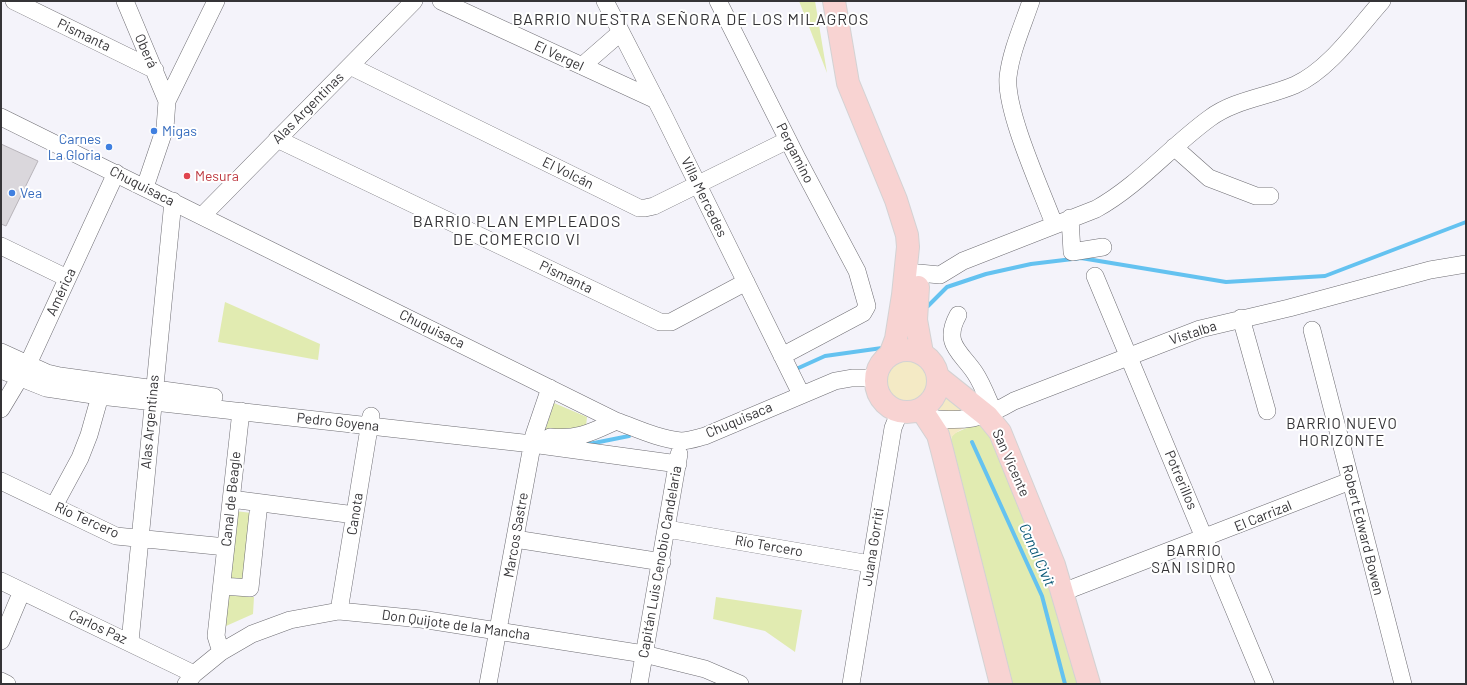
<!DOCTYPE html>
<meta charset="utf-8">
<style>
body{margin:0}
#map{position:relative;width:1467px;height:685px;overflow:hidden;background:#f4f3fa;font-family:Barlow,sans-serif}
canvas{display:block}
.frame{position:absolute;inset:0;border:2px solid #353437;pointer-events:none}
</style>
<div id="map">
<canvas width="1467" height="685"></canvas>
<div class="frame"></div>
</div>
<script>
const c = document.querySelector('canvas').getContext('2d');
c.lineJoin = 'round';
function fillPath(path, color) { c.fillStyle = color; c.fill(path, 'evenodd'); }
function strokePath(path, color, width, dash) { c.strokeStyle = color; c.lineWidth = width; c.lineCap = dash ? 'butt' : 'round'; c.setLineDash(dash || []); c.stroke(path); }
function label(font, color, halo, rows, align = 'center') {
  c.font = font + ' Barlow,sans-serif'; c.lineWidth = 4; c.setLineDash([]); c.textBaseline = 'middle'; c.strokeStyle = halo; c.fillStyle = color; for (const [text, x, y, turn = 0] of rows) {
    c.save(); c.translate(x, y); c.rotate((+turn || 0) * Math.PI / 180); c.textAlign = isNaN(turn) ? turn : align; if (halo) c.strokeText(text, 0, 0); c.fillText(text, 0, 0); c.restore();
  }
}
const green = new Path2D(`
 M 799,1 L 815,1 L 827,73 Z
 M 225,302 L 320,344 L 318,360 L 218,342 Z
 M 554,403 L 587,417 L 586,427 L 574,433 L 545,431 Z
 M 978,423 L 987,428 L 1050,582 L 1077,684 L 1012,684 L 950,443 L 952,436 L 955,433 Z
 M 235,511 L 252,513 L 244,580 L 228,578 Z
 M 228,595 L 254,597 L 253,614 L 226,626 Z
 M 716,597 L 802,610 L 795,652 L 765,631 L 713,619 Z`);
const sand = new Path2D(`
 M885 380a23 23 0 1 1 46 0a23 23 0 1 1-46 0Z
 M 943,393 L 974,412 L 935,412 Z
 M 944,423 L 973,424 C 964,429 951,432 950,443 Z`);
const stream = new Path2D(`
 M 928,306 L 947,287 L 986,274 L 1031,264 L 1081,258 L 1226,282 L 1325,276 L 1466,222
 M 794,370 L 825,356 L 882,348
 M 972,442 L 1042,596 L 1065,684
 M 589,444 L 629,436`);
const building = new Path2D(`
 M 1,144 L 38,161 L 6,226 L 1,224 Z`);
const minor = new Path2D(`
 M 14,1 L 155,70
 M 125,1 L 167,101
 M 441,1 L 656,100
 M 605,1 L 663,114 L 801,394
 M 718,1 L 797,158 L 857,271 L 867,306 L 863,313 L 782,356
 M 1031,1 C 1023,25 1011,51 1008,77 C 1005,111 1041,189 1054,224
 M 350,66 L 639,208 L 645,208 L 654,206 L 788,140
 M 582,66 L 621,32
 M 1,117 L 616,421 C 636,428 658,439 681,441 C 689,441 697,438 705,436 L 835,381 L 852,378 L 876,378
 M 277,139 L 660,322 L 671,322 L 746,282
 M 1174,147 L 1209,178 L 1256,196 L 1270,196
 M 145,187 L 165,128 L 167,101 L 216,1
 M 202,216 L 414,1
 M 1070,218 L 1072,252 L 1103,247
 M 1,246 L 67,278
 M 919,273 L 940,275 L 963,261 L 1096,209 C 1139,185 1170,147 1210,118 C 1234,100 1267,97 1295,85 C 1329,70 1357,29 1382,1
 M 1095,276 L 1265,684
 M 958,315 C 942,344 961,352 975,373 C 983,385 988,400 994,413
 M 1241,318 L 1267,411
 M 1312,330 L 1403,684
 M 1,352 L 47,373 L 60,376 L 214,397
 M 1,370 L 46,388 L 100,396 L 532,444 L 678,464
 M 1,409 L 28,364 L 116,173
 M 928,418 C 964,422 982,420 1014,401 L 1200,329 L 1289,308 L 1430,270 L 1466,264
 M 550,437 C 578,440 592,432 616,421
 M 1,481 L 116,536 L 226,547
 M 231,499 L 355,515
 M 54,506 L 80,458 L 89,435 L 100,396
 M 667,529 L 870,564
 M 515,539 L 662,562
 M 1,581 L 194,674
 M 222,586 L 250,588 L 259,503
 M 1063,592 L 1350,481
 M 339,611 L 371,416
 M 1,641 L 22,591
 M 130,642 L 173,201
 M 221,652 L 216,636 L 241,411
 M 1,681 L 7,684
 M 186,684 L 194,674 L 221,652 L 252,634 L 290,620 L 339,611 L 421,619 L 644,654 L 705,669 L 740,684
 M 488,684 L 534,435 L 550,388
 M 639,684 L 679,454
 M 851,684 L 893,428 L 900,411`);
const major = new Path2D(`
 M 834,1 L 848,83 L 896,200 L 907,235 L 908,247 L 903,295 L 896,339 L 890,355
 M 918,287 L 916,320 L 922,353
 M876 381a31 31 0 1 1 62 0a31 31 0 1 1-62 0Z
 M 938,377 L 987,416 L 1000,432 L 1054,565 L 1089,684
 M 921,409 L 938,435 L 942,450 L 1001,684`);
const markers = [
 [154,131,4,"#3f7fe0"],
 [109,147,4,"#3f7fe0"],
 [187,176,4,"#e0444e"],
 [12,193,4,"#3f7fe0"]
];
const streetNames = [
 ["Pismanta",84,35,26],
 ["Oberá",146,51,66],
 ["El Vergel",559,56,25],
 ["Alas Argentinas",308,108,-45],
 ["Pergamino",795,153,63],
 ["El Volcán",568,173,26],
 ["Chuquisaca",142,186,27],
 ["Villa Mercedes",704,197,64],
 ["Pismanta",566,277,26],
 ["América",61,292,-65],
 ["Chuquisaca",432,329,26],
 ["Vistalba",1193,333,-18],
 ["Chuquisaca",739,420,-23],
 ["Alas Argentinas",150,422,-85],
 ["Pedro Goyena",338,422,6],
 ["San Vicente",1011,463,66],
 ["Potrerillos",1181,480,67],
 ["Canal de Beagle",231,499,-84],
 ["Canota",355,514,-81],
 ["El Carrizal",1263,516,-22],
 ["Río Tercero",87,520,24],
 ["Robert Edward Bowen",1363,530,76],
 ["Marcos Sastre",516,535,-80],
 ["Río Tercero",769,546,10],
 ["Juana Gorriti",873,547,-81],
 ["Capitán Luis Cenobio Candelaria",660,562,-80],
 ["Don Quijote de la Mancha",456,625,8],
 ["Carlos Paz",98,627,25]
];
const shopNames = [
 ["Migas",162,131],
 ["Carnes",101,139,"right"],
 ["La Gloria",101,155,"right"],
 ["Vea",20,193]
];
const healthNames = [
 ["Mesura",195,176]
];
const neighbourhoodNames = [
 ["BARRIO NUEVO",1342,424],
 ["HORIZONTE",1342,441],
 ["BARRIO",1194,551],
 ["SAN ISIDRO",1194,568]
];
const waterNames = [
 ["Canal Civit",1037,555,66]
];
const quarterNames = [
 ["BARRIO NUESTRA SEÑORA DE LOS MILAGROS",691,20],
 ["BARRIO PLAN EMPLEADOS",517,222],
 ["DE COMERCIO VI",517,240]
];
fillPath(green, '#e1ebb1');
fillPath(sand, '#f4eac5');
strokePath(stream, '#64c2f0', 4);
fillPath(building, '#dad7dc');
strokePath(building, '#b7b3b9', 1);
strokePath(minor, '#6e6d73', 18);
strokePath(major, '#d3d2d3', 24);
strokePath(minor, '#fff', 17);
strokePath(major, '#f8d3d2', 22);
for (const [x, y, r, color] of markers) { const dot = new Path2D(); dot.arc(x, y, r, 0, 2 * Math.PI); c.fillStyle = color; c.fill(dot); strokePath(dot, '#fff', 1.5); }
label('14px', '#353437', '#fff', streetNames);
label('14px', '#366cbe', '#fff', shopNames, 'left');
label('14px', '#be3a42', '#fff', healthNames, 'left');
c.letterSpacing = '1px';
label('15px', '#353437', '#fff', neighbourhoodNames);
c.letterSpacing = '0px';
label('italic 15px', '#095876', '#fff', waterNames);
c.letterSpacing = '1px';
label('16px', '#353437', '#fff', quarterNames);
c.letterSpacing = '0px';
</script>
